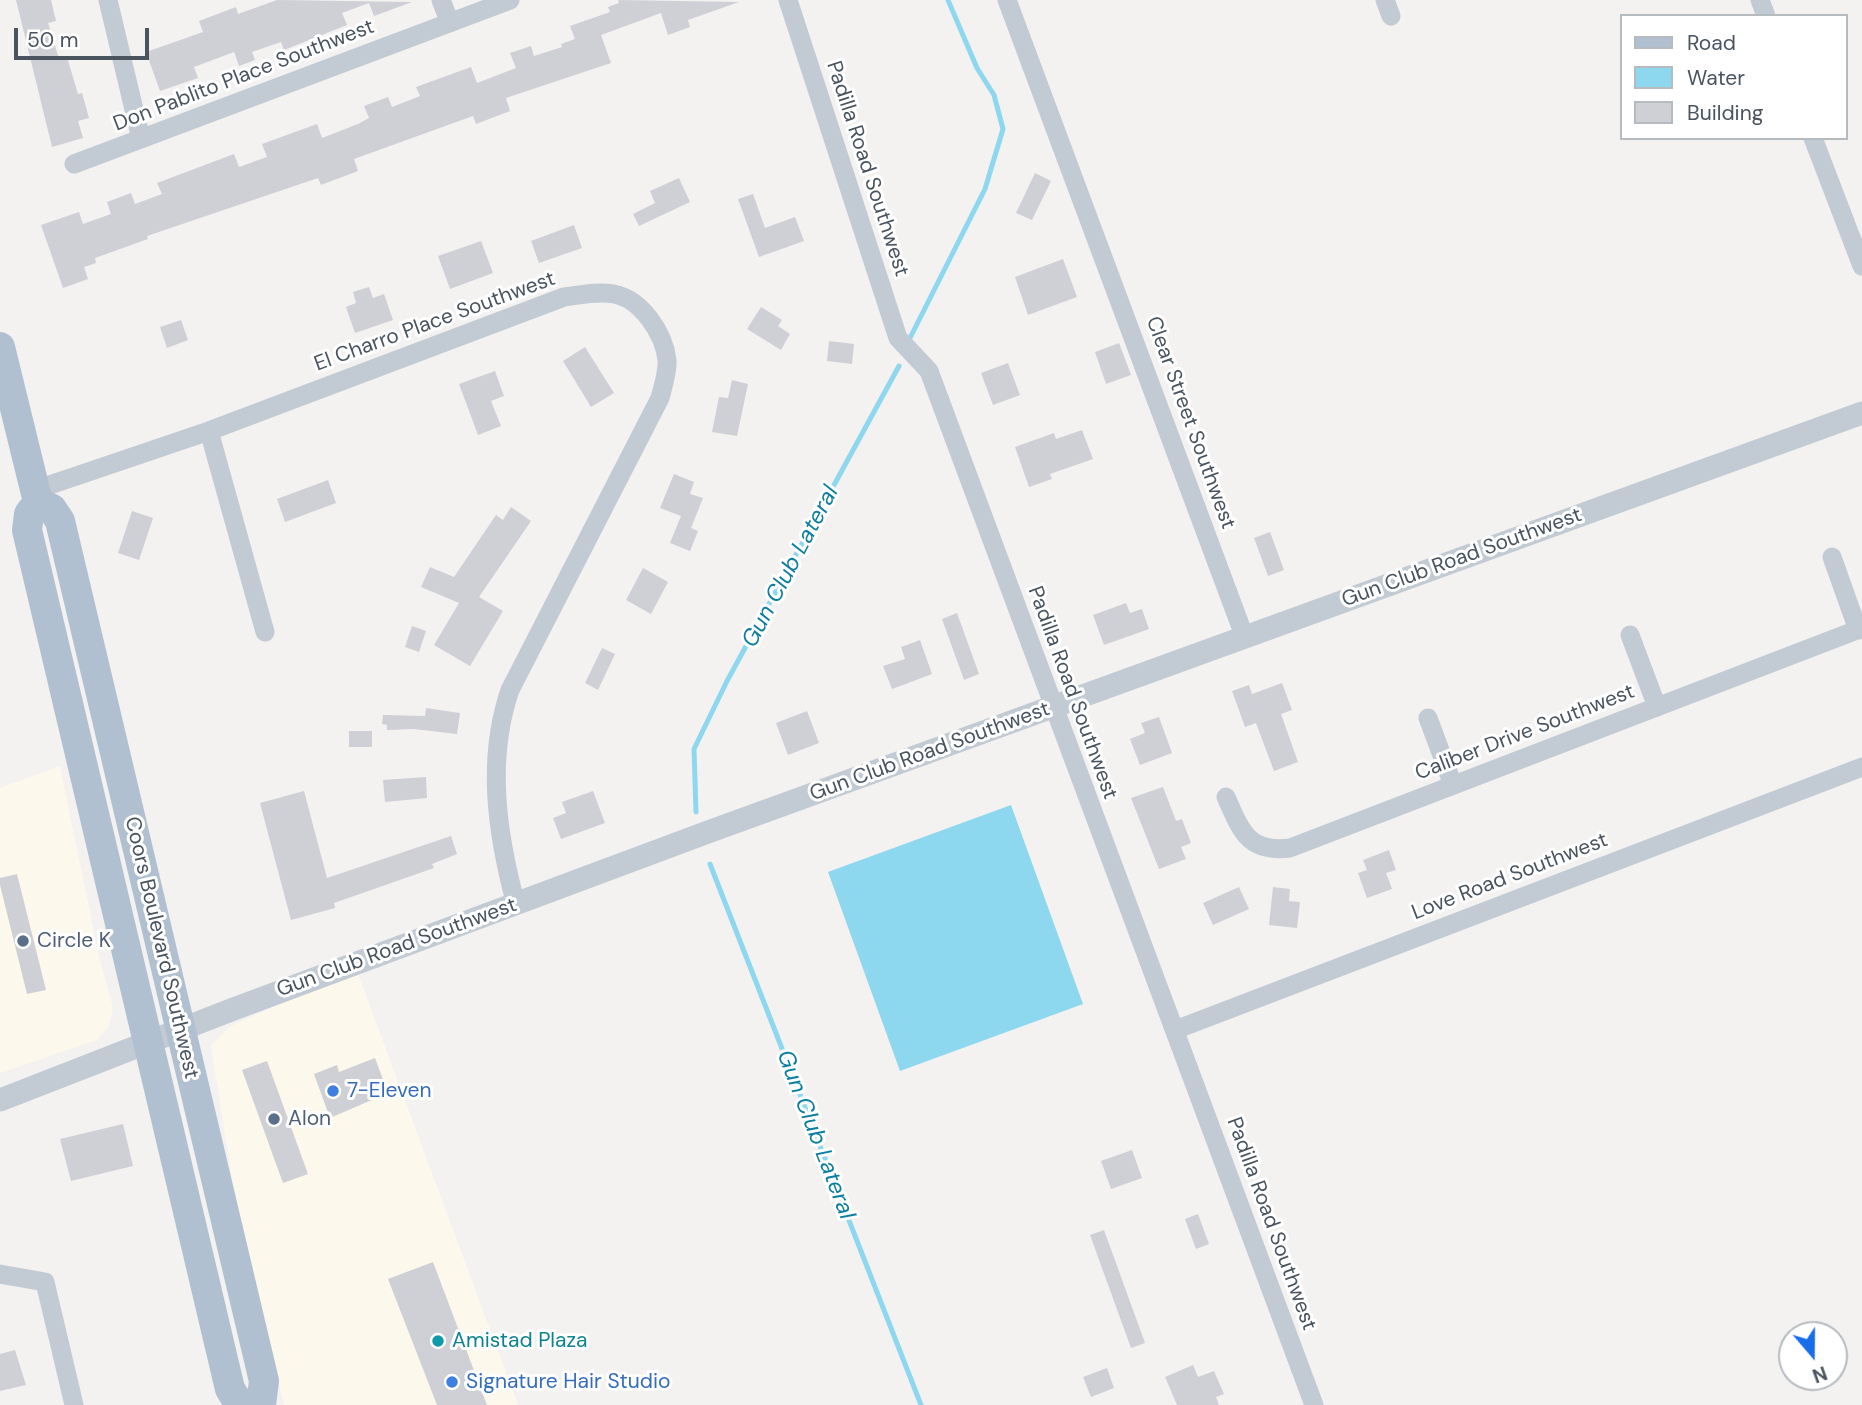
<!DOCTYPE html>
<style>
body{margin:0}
#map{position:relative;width:1862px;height:1405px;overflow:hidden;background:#f4f1f1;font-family:"DM Sans",sans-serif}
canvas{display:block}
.legend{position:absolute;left:1620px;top:14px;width:228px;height:126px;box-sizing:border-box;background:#fff;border:2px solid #b6bbbf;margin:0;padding:9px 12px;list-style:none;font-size:21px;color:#49545f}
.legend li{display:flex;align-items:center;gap:14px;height:35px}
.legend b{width:35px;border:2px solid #b6bbbf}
.north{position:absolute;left:1778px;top:1321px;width:70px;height:70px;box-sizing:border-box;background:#fff;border:2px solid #b6bbbf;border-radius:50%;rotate:160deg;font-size:19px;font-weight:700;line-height:28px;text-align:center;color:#49545f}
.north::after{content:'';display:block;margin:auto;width:24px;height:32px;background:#176ee8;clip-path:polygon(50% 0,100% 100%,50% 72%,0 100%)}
.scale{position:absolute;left:14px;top:28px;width:135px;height:32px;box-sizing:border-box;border:4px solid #49545f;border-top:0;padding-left:9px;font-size:21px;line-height:24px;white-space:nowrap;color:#49545f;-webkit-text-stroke:5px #fff;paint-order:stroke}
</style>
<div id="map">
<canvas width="1862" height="1405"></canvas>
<ul class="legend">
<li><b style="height:9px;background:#b1c0d0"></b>Road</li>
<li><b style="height:19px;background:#8dd8ee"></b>Water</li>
<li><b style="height:19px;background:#ced0d6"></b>Building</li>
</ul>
<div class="north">N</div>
<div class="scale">50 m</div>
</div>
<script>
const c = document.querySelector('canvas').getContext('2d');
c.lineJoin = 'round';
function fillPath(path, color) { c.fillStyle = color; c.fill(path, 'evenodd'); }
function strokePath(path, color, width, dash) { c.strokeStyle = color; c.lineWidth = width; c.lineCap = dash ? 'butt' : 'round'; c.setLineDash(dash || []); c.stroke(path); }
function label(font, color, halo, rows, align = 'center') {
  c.font = font + ' "DM Sans",sans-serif'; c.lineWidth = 6; c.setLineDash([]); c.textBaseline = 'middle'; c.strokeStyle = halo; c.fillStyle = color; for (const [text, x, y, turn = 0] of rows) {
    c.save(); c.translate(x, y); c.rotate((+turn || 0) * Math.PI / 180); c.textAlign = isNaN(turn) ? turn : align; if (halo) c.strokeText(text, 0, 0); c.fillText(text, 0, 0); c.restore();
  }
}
const commercial = new Path2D(`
 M 60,766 L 99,957 L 113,1008 L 109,1026 L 97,1040 L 0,1073 L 0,788 Z
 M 358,974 L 518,1405 L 284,1405 L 240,1230 L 211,1046 L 229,1027 L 277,1005 Z`);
const water = new Path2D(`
 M 1011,805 L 1083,1004 L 900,1071 L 828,872 Z`);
const stream = new Path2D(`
 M 910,338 L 985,189 L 1003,129 L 994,95 L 977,68 L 948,0
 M 696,812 L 694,749 L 727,681 L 899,366
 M 710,864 L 921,1405`);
const building = new Path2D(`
 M 16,0 L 51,0 L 56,21 L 48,23 L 59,59 L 67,57 L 78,94 L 82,93 L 89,118 L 78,121 L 83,138 L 52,147 Z
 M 277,0 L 412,2 L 374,16 L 369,3 L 342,13 L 347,25 L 284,50 L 281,42 L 252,52 L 255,60 L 239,66 L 234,52 L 194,67 L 198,78 L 160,91 L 146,52 L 203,32 L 199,21 L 236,7 L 238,14 Z
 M 618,0 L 739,2 L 688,20 L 690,27 L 668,35 L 661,13 L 601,35 L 611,63 L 506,98 L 510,111 L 476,124 L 473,116 L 354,159 L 358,171 L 321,185 L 318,178 L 147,236 L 148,239 L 95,258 L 96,263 L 84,267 L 88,279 L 63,288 L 41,225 L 79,212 L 83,224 L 111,214 L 107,202 L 131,193 L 135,204 L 162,194 L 157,183 L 234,154 L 239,167 L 267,157 L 262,144 L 317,124 L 322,138 L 358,124 L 369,118 L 364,106 L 388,97 L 392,107 L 420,96 L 416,87 L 471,67 L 477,83 L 516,68 L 510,53 L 531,46 L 534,56 L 562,47 L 561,44 L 575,39 L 570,26 L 610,12 L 608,7 L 619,3 Z
 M 1035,173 L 1051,181 L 1032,220 L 1016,213 Z
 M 679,178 L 690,202 L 639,226 L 633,214 L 655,203 L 650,191 Z
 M 753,194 L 765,228 L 795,217 L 804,241 L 759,257 L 738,199 Z
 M 574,225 L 582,248 L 539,263 L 531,241 Z
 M 481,241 L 493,273 L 450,289 L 438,256 Z
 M 1063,259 L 1077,297 L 1028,315 L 1015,277 Z
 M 369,287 L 373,298 L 384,294 L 393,320 L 355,333 L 346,307 L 356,303 L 353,292 Z
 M 761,307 L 782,320 L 778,326 L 790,334 L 781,350 L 747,329 Z
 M 181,320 L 188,340 L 167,348 L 160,327 Z
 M 829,341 L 854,344 L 852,364 L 827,361 Z
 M 1119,343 L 1131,375 L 1106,384 L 1095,352 Z
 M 585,347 L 614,393 L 591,407 L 563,361 Z
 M 1008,363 L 1020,395 L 993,405 L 981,373 Z
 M 495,371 L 504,396 L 491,401 L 501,426 L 478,435 L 459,384 Z
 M 732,380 L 748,384 L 737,436 L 712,432 L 719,397 L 728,398 Z
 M 1082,430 L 1093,459 L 1050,474 L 1052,479 L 1029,487 L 1015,447 L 1054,433 L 1056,439 Z
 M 674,474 L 694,482 L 690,494 L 703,498 L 691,528 L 698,531 L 690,551 L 670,543 L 681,516 L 660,508 Z
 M 328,480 L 336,503 L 285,522 L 277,499 Z
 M 511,507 L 531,521 L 479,597 L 503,611 L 470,666 L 434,645 L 459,603 L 421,587 L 430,567 L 454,577 L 496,515 L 503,520 Z
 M 132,511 L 153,518 L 139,560 L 118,553 Z
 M 1270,532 L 1284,570 L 1268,576 L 1254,538 Z
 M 643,568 L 668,582 L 651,614 L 626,600 Z
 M 1126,603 L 1130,613 L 1142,609 L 1149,629 L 1104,645 L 1093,615 Z
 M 957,613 L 979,674 L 964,680 L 942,619 Z
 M 412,626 L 426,631 L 419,652 L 405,647 Z
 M 920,640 L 932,674 L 892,689 L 883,666 L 905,659 L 901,647 Z
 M 602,648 L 615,654 L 598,690 L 585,683 Z
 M 1282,683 L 1292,710 L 1281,714 L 1298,762 L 1274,771 L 1256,723 L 1245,727 L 1232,691 L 1249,685 L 1252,694 Z
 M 426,708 L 460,713 L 457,734 L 414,729 L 387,730 L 387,725 L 382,724 L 383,715 L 425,716 Z
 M 807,711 L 819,743 L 788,755 L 776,723 Z
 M 1159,717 L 1172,753 L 1140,765 L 1130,739 L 1145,733 L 1141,723 Z
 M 349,731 L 372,731 L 372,747 L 349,747 Z
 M 426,777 L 427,798 L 385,802 L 383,780 Z
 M 1163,787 L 1176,821 L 1182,819 L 1191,843 L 1181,847 L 1186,859 L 1159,869 L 1131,798 Z
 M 304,791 L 327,878 L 451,836 L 457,854 L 432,864 L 434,868 L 334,903 L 335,908 L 291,920 L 260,803 Z
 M 593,791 L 605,823 L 561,839 L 553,818 L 566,813 L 562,802 Z
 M 1389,850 L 1396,870 L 1386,873 L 1392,889 L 1367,898 L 1358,873 L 1367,870 L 1363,860 Z
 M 17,874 L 46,990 L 27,994 L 0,885 L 0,878 Z
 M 1239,887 L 1249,909 L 1213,925 L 1203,903 Z
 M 1273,887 L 1290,889 L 1289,901 L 1300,902 L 1297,928 L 1269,925 Z
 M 375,1058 L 388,1093 L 330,1118 L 314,1074 L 337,1065 L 339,1072 Z
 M 267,1061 L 308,1174 L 283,1183 L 242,1070 Z
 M 123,1124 L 133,1166 L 71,1181 L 60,1139 Z
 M 1132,1150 L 1142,1178 L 1111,1189 L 1101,1161 Z
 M 1198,1214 L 1209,1244 L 1196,1249 L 1185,1219 Z
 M 1104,1230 L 1145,1343 L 1131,1348 L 1090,1235 Z
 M 433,1262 L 487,1405 L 437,1405 L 388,1279 Z
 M 15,1350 L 26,1385 L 0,1391 L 0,1354 Z
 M 1193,1365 L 1198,1377 L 1214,1371 L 1224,1394 L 1216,1397 L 1219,1405 L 1177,1405 L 1165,1377 Z
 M 1107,1368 L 1114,1388 L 1091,1397 L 1083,1377 Z`);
const minor = new Path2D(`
 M 108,0 L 141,139
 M 441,0 L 450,23
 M 788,0 L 898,338 L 929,371 L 1314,1405
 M 1007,0 L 1245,638
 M 1385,0 L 1391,16
 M 1760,0 L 1766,16
 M 1813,138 L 1862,266
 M 74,164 L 510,0
 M 209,431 L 265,632
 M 35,490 L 209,431 L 564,297 C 581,295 597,291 614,294 C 641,299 664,333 667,360 C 668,372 663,386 660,398 L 510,690 C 486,760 497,834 516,905
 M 1832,557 L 1858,630
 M 1630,635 L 1657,707
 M 1428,718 L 1453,785
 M 1226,797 C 1241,831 1248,853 1290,848 L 1862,628
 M 1175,1030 L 1862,767
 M 0,1274 L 45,1282 L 74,1405`);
const tertiary = new Path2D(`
 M 0,1100 L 231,1010 L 708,832 L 1862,413`);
const primary = new Path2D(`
 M 0,347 L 38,502 L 52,509 L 60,521 L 264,1381 L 261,1405
 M 38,502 L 29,514 L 27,530 L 230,1389 L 240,1405`);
const markers = [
 [23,941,7,"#5c6f8a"],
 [333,1091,7,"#3f7fe0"],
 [274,1119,7,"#5c6f8a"],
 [438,1341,7,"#0f9aa8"],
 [452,1382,7,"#3f7fe0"]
];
const streetNames = [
 ["Don Pablito Place Southwest",244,76,-21],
 ["Padilla Road Southwest",867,169,72],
 ["El Charro Place Southwest",435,322,-20],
 ["Clear Street Southwest",1190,423,70],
 ["Gun Club Road Southwest",1462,558,-20],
 ["Padilla Road Southwest",1072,693,70],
 ["Caliber Drive Southwest",1525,733,-21],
 ["Gun Club Road Southwest",930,752,-20],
 ["Love Road Southwest",1510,877,-21],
 ["Coors Boulevard Southwest",161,948,77],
 ["Gun Club Road Southwest",397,948,-20],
 ["Padilla Road Southwest",1271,1224,70]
];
const serviceNames = [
 ["Circle K",37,941],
 ["Alon",288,1119]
];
const shopNames = [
 ["7-Eleven",347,1091],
 ["Signature Hair Studio",466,1382]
];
const cultureNames = [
 ["Amistad Plaza",452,1341]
];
const waterNames = [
 ["Gun Club Lateral",791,567,-62],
 ["Gun Club Lateral",815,1135,69]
];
fillPath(commercial, '#fdf8ec');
fillPath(water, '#8dd8ee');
strokePath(stream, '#8dd8ee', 5);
fillPath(building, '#ced0d6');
strokePath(minor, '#c2cbd3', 19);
strokePath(tertiary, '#c2cbd3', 23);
strokePath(primary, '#b1c0d0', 30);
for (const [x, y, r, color] of markers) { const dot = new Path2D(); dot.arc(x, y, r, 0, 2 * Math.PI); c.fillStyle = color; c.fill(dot); strokePath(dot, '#fff', 2.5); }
label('21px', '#49545f', '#fff', streetNames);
label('21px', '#4e5e75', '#fff', serviceNames, 'left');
label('21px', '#366cbe', '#fff', shopNames, 'left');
label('21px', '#0d838f', '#fff', cultureNames, 'left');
label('italic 23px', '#0c7ea0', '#fff', waterNames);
</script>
